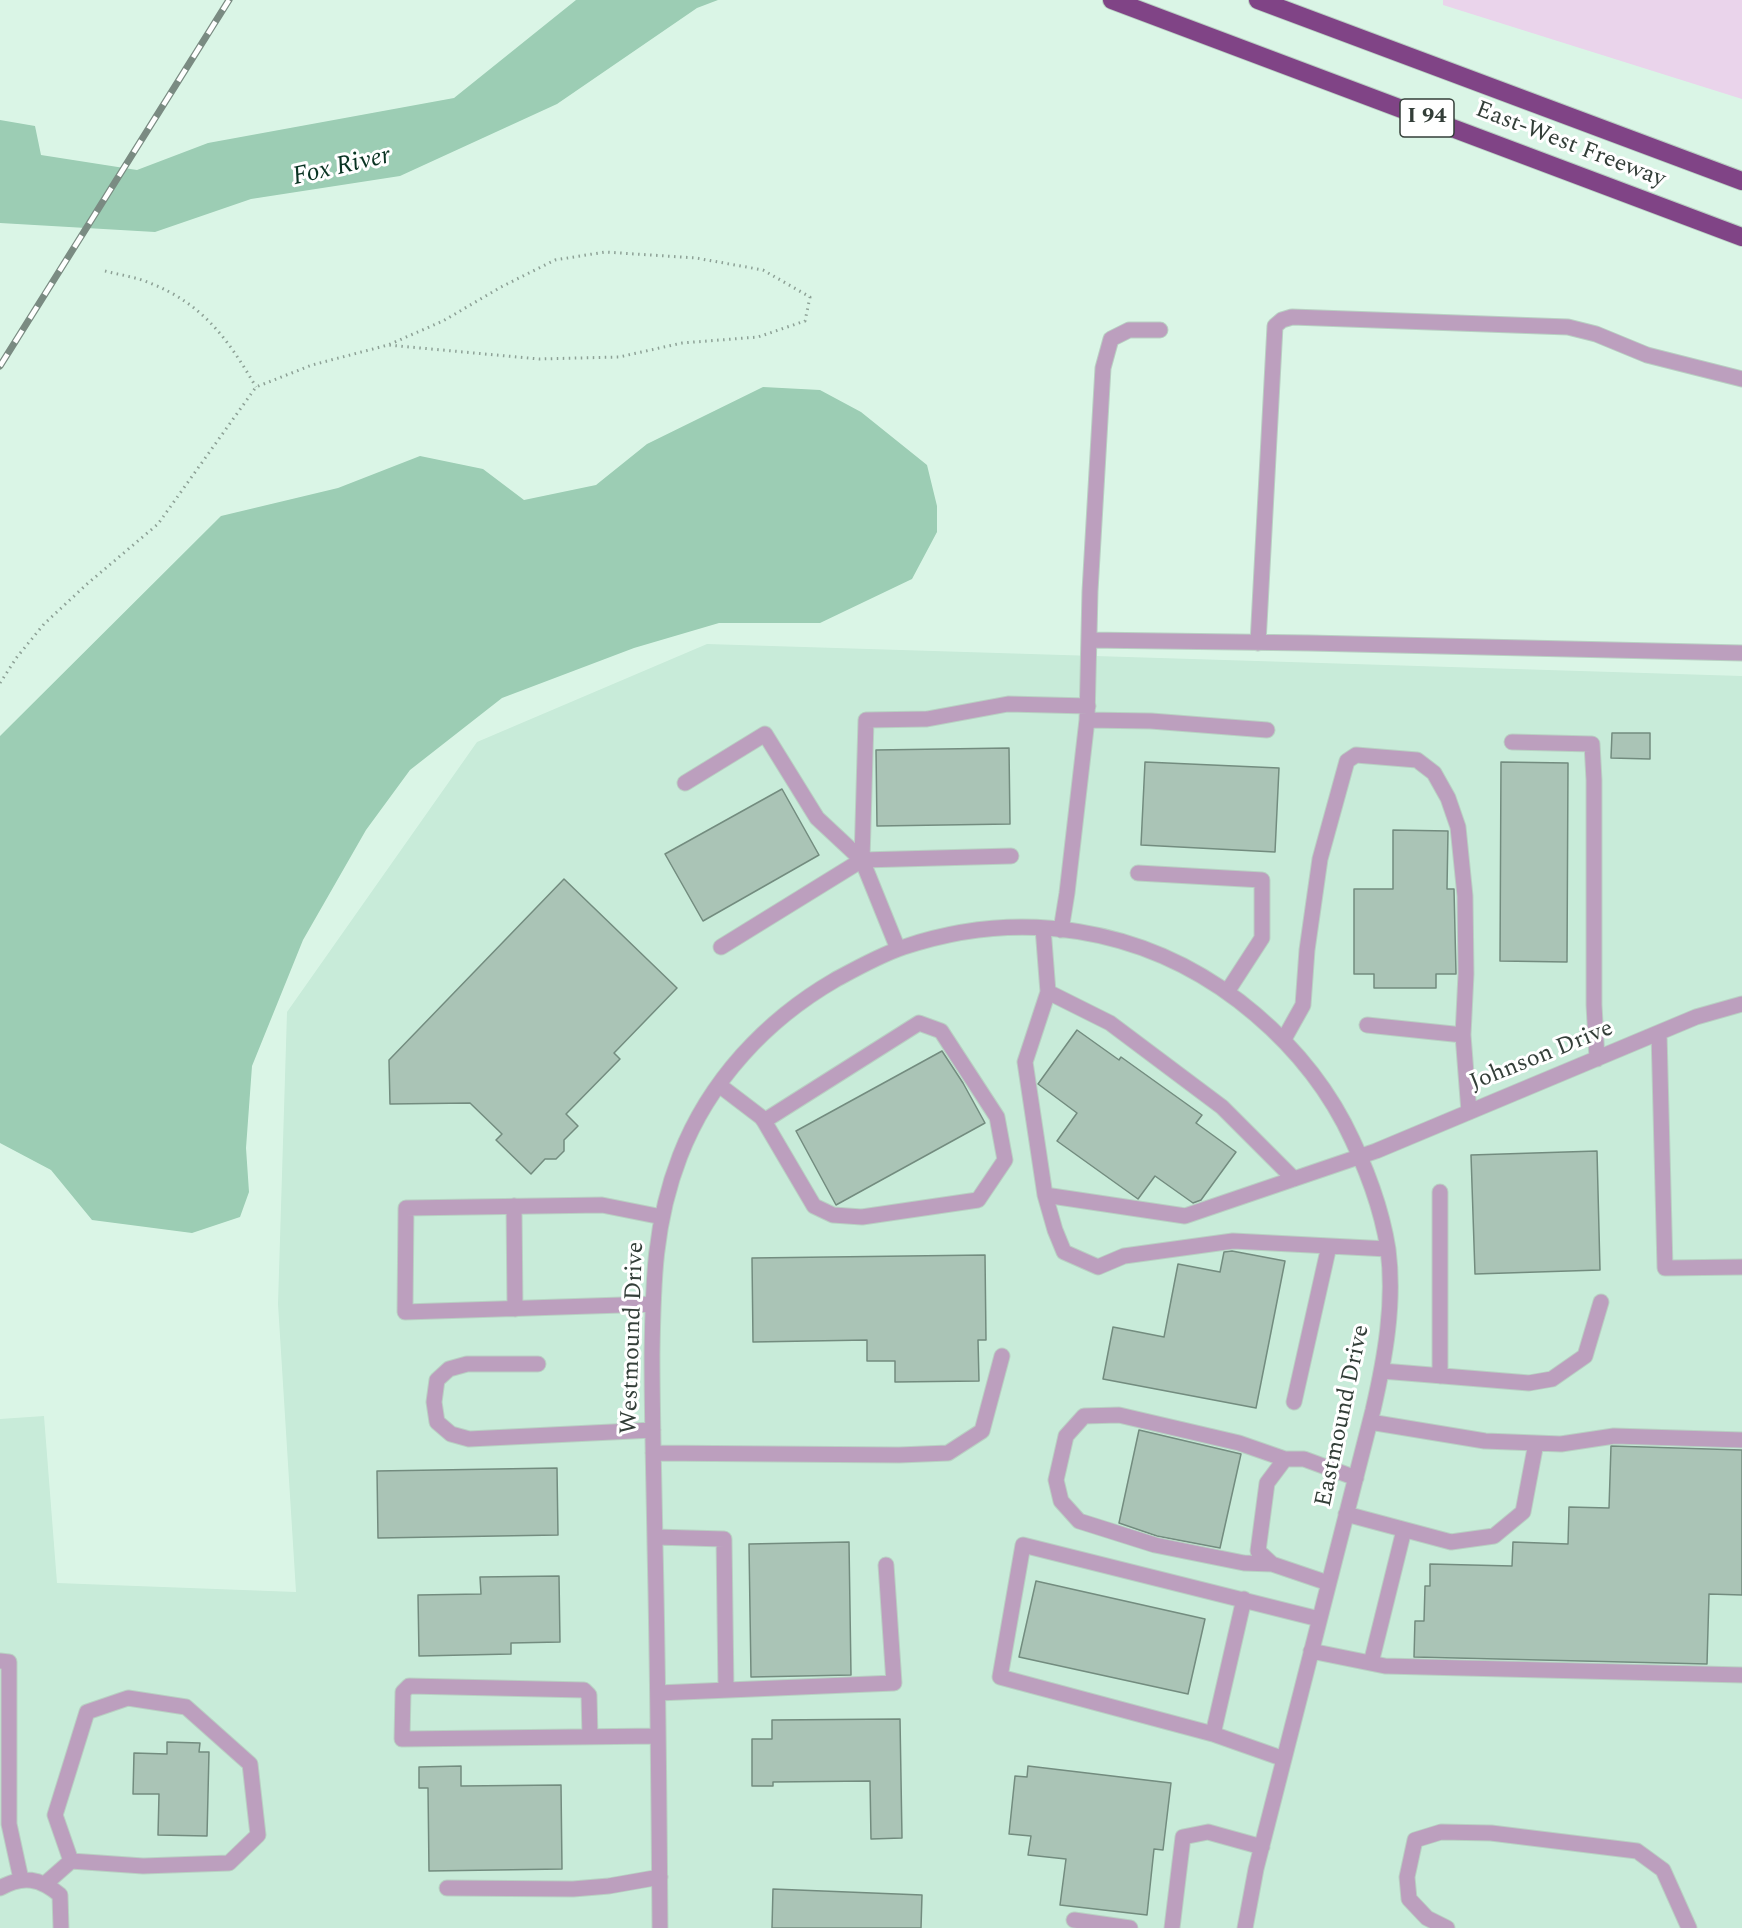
<!DOCTYPE html>
<style>
body{margin:0}
canvas{display:block;background:#daf5e6}
</style>
<canvas width="1742" height="1928"></canvas>
<script>
const c = document.querySelector('canvas').getContext('2d');
c.lineJoin = 'round';
function fillPath(path, color) { c.fillStyle = color; c.fill(path, 'evenodd'); }
function strokePath(path, color, width, dash) { c.strokeStyle = color; c.lineWidth = width; c.lineCap = dash ? 'butt' : 'round'; c.setLineDash(dash || []); c.stroke(path); }
function label(font, color, halo, rows, align = 'center') {
  c.font = font + ' Spectral,serif'; c.lineWidth = 6; c.setLineDash([]); c.textBaseline = 'middle'; c.strokeStyle = halo; c.fillStyle = color; for (const [text, x, y, turn = 0] of rows) {
    c.save(); c.translate(x, y); c.rotate((+turn || 0) * Math.PI / 180); c.textAlign = isNaN(turn) ? turn : align; if (halo) c.strokeText(text, 0, 0); c.fillText(text, 0, 0); c.restore();
  }
}
const built = new Path2D(`
 M 707,644 L 1742,676 L 1742,1928 L 0,1928 L 0,1419 L 44,1416 L 57,1583 L 296,1592 L 278,1304 L 287,1012 L 477,742 Z`);
const green = new Path2D(`
 M 1443,0 L 1742,0 L 1742,99 L 1443,5 Z`);
const water = new Path2D(`
 M 576,0 L 718,0 L 697,8 L 557,104 L 400,176 L 251,199 L 155,232 L 0,223 L 0,120 L 35,126 L 41,155 L 137,170 L 208,143 L 454,98 Z
 M 763,387 L 820,390 L 861,412 L 927,465 L 937,506 L 937,532 L 912,579 L 820,623 L 719,623 L 634,648 L 502,698 L 410,770 L 366,830 L 303,940 L 252,1066 L 246,1148 L 249,1192 L 240,1217 L 192,1233 L 92,1220 L 51,1170 L 0,1143 L 0,736 L 221,516 L 338,488 L 420,456 L 483,469 L 524,500 L 596,485 L 647,444 Z`);
const building = new Path2D(`
 M 1612,733 L 1650,733 L 1650,759 L 1611,758 Z
 M 1009,748 L 1010,824 L 877,826 L 876,750 Z
 M 1145,762 L 1279,768 L 1275,852 L 1141,845 Z
 M 1501,762 L 1568,763 L 1567,962 L 1500,961 Z
 M 782,789 L 819,855 L 703,921 L 665,854 Z
 M 1393,830 L 1448,831 L 1447,889 L 1454,889 L 1456,974 L 1436,974 L 1436,988 L 1374,988 L 1374,974 L 1354,974 L 1354,889 L 1393,889 Z
 M 564,879 L 677,988 L 614,1053 L 620,1059 L 566,1114 L 578,1126 L 564,1140 L 564,1151 L 556,1159 L 545,1159 L 531,1174 L 496,1140 L 502,1134 L 470,1103 L 390,1104 L 389,1060 Z
 M 1077,1030 L 1119,1060 L 1121,1057 L 1202,1115 L 1196,1123 L 1236,1152 L 1201,1200 L 1193,1203 L 1155,1176 L 1138,1199 L 1057,1141 L 1077,1113 L 1038,1084 Z
 M 942,1051 L 963,1083 L 985,1123 L 836,1205 L 796,1131 Z
 M 1597,1151 L 1600,1270 L 1475,1274 L 1471,1155 Z
 M 1232,1251 L 1285,1261 L 1256,1408 L 1103,1379 L 1113,1327 L 1164,1337 L 1178,1264 L 1220,1272 L 1224,1252 Z
 M 985,1255 L 986,1340 L 978,1340 L 979,1381 L 895,1382 L 895,1361 L 867,1361 L 867,1340 L 753,1342 L 752,1258 Z
 M 1139,1430 L 1241,1454 L 1220,1548 L 1157,1536 L 1119,1523 Z
 M 1611,1446 L 1742,1450 L 1742,1595 L 1709,1594 L 1707,1664 L 1414,1657 L 1415,1621 L 1424,1621 L 1425,1586 L 1430,1586 L 1430,1564 L 1512,1566 L 1513,1542 L 1568,1544 L 1569,1507 L 1609,1508 Z
 M 557,1468 L 558,1535 L 378,1538 L 377,1471 Z
 M 849,1542 L 851,1675 L 751,1677 L 749,1544 Z
 M 559,1576 L 560,1642 L 511,1643 L 511,1654 L 419,1656 L 418,1595 L 481,1594 L 480,1577 Z
 M 1036,1581 L 1205,1619 L 1188,1694 L 1019,1657 Z
 M 900,1719 L 902,1838 L 871,1839 L 870,1781 L 773,1782 L 773,1786 L 752,1786 L 752,1739 L 772,1739 L 772,1720 Z
 M 167,1742 L 200,1743 L 199,1752 L 209,1752 L 207,1836 L 158,1835 L 159,1794 L 133,1794 L 134,1753 L 167,1754 Z
 M 461,1766 L 461,1786 L 561,1785 L 562,1869 L 429,1871 L 428,1788 L 419,1788 L 419,1767 Z
 M 1028,1766 L 1171,1783 L 1163,1850 L 1154,1849 L 1147,1915 L 1060,1905 L 1066,1859 L 1028,1855 L 1031,1836 L 1009,1834 L 1015,1776 L 1027,1777 Z
 M 773,1889 L 922,1895 L 921,1928 L 772,1928 Z`);
const path = new Path2D(`
 M 105,271 C 120,275 136,277 150,283 C 203,304 228,339 256,387
 M 0,683 L 17,657 L 44,624 L 87,584 L 158,524 L 256,387 L 312,365 L 388,345 L 539,359 L 619,357 L 682,343 L 758,337 L 805,321 L 810,297 L 763,270 L 696,258 L 605,252 L 555,260 L 501,287 L 443,321 L 388,345`);
const minor = new Path2D(`
 M 1089,640 L 1309,643 L 1742,653
 M 1258,643 L 1275,326 L 1282,320 L 1292,317 L 1568,327 L 1596,334 L 1647,355 L 1742,379
 M 1087,720 L 1151,721 L 1267,730
 M 1512,742 L 1592,744 L 1594,780 L 1594,1005 L 1597,1059
 M 685,783 L 765,734 L 817,818 L 862,860 L 898,949
 M 862,860 L 866,720 L 927,719 L 1008,704 L 1088,706
 M 1138,873 L 1262,880 L 1262,938 L 1227,992
 M 1043,928 L 1048,992 L 1110,1023 L 1222,1107 L 1294,1179
 M 1061,930 L 1067,893 L 1087,720 L 1090,591 L 1103,368 L 1111,339 L 1129,330 L 1160,330
 M 721,947 L 862,860 L 1011,856
 M 1367,1025 L 1463,1035
 M 1659,1033 L 1665,1268 L 1742,1267
 M 1284,1039 L 1303,1005 L 1307,950 L 1320,859 L 1347,761 L 1356,755 L 1417,760 L 1434,773 L 1448,798 L 1458,827 L 1465,896 L 1466,974 L 1463,1035 L 1469,1112
 M 719,1085 L 761,1117 L 764,1121 L 814,1206 L 833,1215 L 862,1217 L 978,1200 L 1005,1160 L 997,1117 L 941,1031 L 919,1023 L 764,1121
 M 1440,1192 L 1440,1376
 M 1045,1195 L 1025,1062 L 1048,992
 M 514,1206 L 515,1309
 M 1388,1249 L 1233,1241 L 1124,1256 L 1098,1267 L 1064,1252 L 1055,1230 L 1045,1195 L 1185,1216 L 1376,1151 L 1696,1017 L 1742,1004
 M 653,1304 L 405,1312 L 406,1208 L 602,1205 L 662,1217
 M 538,1364 L 467,1364 L 449,1369 L 437,1380 L 434,1402 L 437,1422 L 451,1434 L 469,1439 L 653,1430
 M 1382,1371 L 1529,1383 L 1552,1379 L 1585,1356 L 1601,1302
 M 1294,1402 L 1329,1246
 M 1370,1422 L 1485,1441 L 1561,1444 L 1614,1436 L 1742,1440
 M 653,1453 L 899,1455 L 948,1453 L 982,1431 L 1002,1356
 M 1346,1514 L 1451,1542 L 1494,1536 L 1523,1512 L 1536,1443
 M 655,1537 L 724,1539 L 726,1690
 M 1272,1564 L 1244,1563 L 1155,1545 L 1079,1521 L 1061,1501 L 1056,1480 L 1066,1436 L 1084,1416 L 1119,1415 L 1239,1443 L 1285,1459
 M 1328,1583 L 1272,1564 L 1258,1551 L 1267,1483 L 1285,1459 L 1304,1459 L 1356,1478
 M 1311,1651 L 1385,1666 L 1742,1675
 M 0,1661 L 9,1662 L 9,1824 L 21,1879
 M 1371,1663 L 1404,1530
 M 658,1693 L 894,1683 L 886,1565
 M 1213,1734 L 1244,1599
 M 590,1737 L 589,1695 L 584,1690 L 409,1686 L 403,1692 L 402,1739 L 658,1736
 M 1284,1759 L 1213,1734 L 1000,1677 L 1023,1545 L 1319,1619
 M 46,1883 L 71,1861 L 143,1866 L 229,1863 L 258,1835 L 250,1764 L 186,1707 L 128,1698 L 87,1712 L 55,1815 L 71,1861
 M 0,1888 C 23,1875 40,1878 60,1895 L 61,1928
 M 447,1888 L 573,1889 L 609,1886 L 660,1877
 M 1074,1920 L 1130,1928
 M 660,1928 C 659,1800 658,1673 655,1545 C 654,1481 652,1418 652,1354 C 653,1283 654,1223 680,1156 C 709,1081 766,1020 835,980 C 857,968 880,955 904,947 C 1020,908 1142,927 1239,1001 C 1283,1035 1318,1074 1344,1123 C 1364,1162 1381,1205 1388,1249 C 1395,1303 1385,1358 1373,1410 L 1256,1869 L 1245,1928
 M 1172,1928 L 1183,1837 L 1208,1832 L 1262,1847
 M 1447,1928 L 1427,1918 L 1409,1899 L 1407,1877 L 1415,1840 L 1441,1832 L 1491,1833 L 1637,1851 L 1663,1870 L 1689,1928`);
const highway = new Path2D(`
 M 1112,0 L 1742,237
 M 1258,0 L 1742,181`);
const rail = new Path2D(`
 M 0,366 L 229,0`);
const shields = [
 [1427,118,54]
];
const shieldNames = [
 ["I 94",1427,118]
];
const streetNames = [
 ["East-West Freeway",1570,146,21],
 ["Johnson Drive",1542,1057,-22],
 ["Westmound Drive",634,1338,-88],
 ["Eastmound Drive",1344,1416,-78]
];
const waterNames = [
 ["Fox River",342,168,-13]
];
fillPath(built, '#c8ebd9');
fillPath(green, '#ead4eb');
fillPath(water, '#9ccdb4');
fillPath(building, '#aac4b6');
strokePath(building, '#738c7f', 1.5);
strokePath(minor, '#b9d0c3', 17);
strokePath(highway, '#b9d0c3', 20);
strokePath(path, '#8da196', 3, [1.5, 4.5]);
strokePath(minor, '#bc9fbe', 15);
strokePath(highway, '#804486', 18);
strokePath(rail, '#7a8b82', 7);
strokePath(rail, '#fff', 4.5, [14]);
for (const [x, y, w] of shields) { const box = new Path2D(); box.roundRect(x - w / 2, y - 19, w, 38, 4.5); c.fillStyle = '#fff'; c.fill(box); strokePath(box, '#333e38', 1.5); }
label('bold 22px', '#333e38', null, shieldNames);
label('24px', '#333e38', '#fff', streetNames);
label('italic 26px', '#093322', '#fff', waterNames);
</script>
